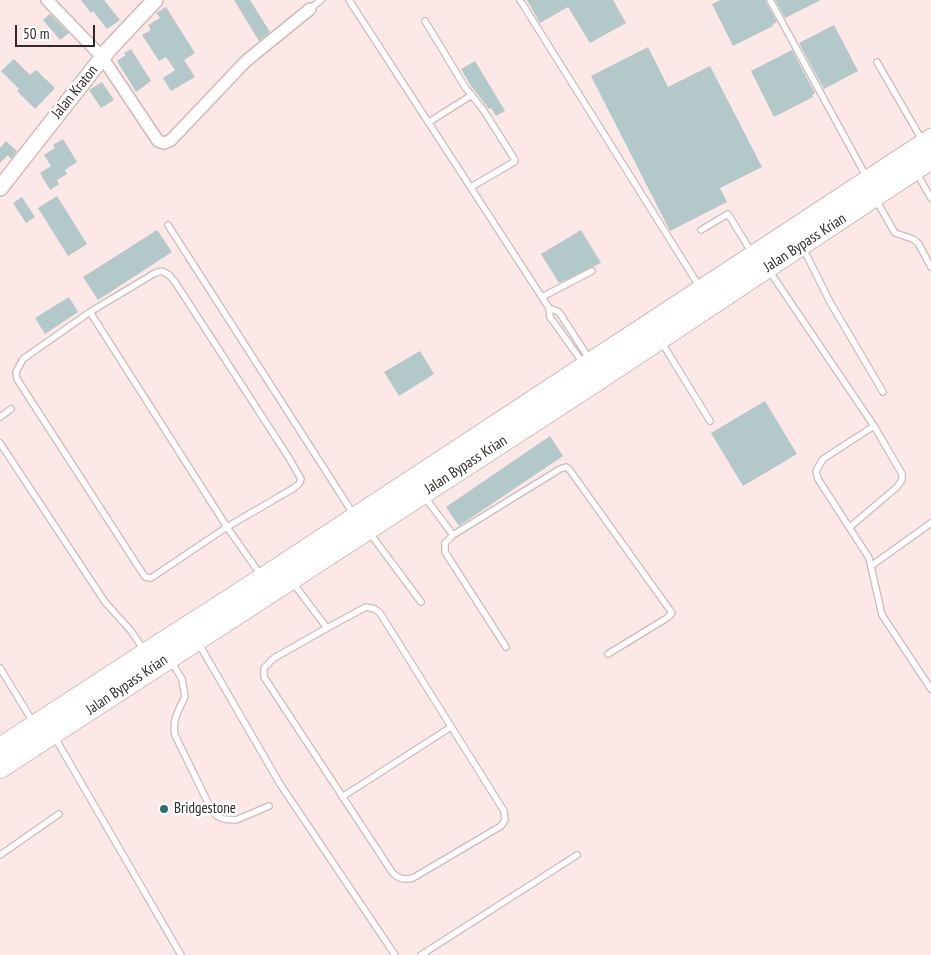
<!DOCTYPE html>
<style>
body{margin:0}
#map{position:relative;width:931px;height:955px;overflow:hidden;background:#fce8e6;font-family:"PT Sans Narrow",sans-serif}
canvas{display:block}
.scale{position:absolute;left:15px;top:25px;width:80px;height:22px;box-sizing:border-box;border:2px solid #312a29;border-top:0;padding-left:6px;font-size:15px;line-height:18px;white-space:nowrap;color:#312a29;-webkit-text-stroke:4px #fff;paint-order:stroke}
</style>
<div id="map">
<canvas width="931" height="955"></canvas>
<div class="scale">50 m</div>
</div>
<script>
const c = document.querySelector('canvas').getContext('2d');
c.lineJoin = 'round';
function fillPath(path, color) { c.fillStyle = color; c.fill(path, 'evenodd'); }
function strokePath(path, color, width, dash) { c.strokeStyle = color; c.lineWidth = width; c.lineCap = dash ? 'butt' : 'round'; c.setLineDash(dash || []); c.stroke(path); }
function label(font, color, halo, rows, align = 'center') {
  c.font = font + ' "PT Sans Narrow",sans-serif'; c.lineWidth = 5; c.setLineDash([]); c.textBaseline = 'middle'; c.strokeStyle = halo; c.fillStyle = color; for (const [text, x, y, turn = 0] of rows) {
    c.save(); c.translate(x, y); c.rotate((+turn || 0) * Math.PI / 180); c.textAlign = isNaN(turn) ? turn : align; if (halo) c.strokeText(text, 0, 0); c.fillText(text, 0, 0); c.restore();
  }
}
const building = new Path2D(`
 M 81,0 L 104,0 L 120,20 L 107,29 L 93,11 L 91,13 Z
 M 234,0 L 250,0 L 270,32 L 259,41 Z
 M 527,0 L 613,0 L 626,23 L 590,43 L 568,7 L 540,23 Z
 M 720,0 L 765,0 L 777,22 L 773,24 L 773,26 L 733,46 L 712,4 Z
 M 775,0 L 821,0 L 785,18 Z
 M 166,7 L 195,53 L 184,60 L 195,77 L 171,91 L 163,78 L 175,70 L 166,57 L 159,61 L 142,35 L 151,30 L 148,25 L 160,18 L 156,13 Z
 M 50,14 L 69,33 L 60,40 L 43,20 Z
 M 834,25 L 858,71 L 824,89 L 799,43 Z
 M 648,47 L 668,87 L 710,66 L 762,167 L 720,188 L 727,202 L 670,231 L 591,76 Z
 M 131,49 L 151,81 L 136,92 L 117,61 L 126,55 L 124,53 Z
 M 792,50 L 815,93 L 812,95 L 813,97 L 774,117 L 751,71 Z
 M 14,59 L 30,75 L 36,70 L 55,88 L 35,109 L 17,91 L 19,89 L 1,71 Z
 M 475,61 L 505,111 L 496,116 L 491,108 L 489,109 L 471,86 L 461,69 Z
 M 102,82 L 114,100 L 101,108 L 89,90 Z
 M 63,139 L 77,162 L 65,170 L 67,174 L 57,180 L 59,184 L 50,190 L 40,173 L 51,166 L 44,155 L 55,148 L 53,145 Z
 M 6,141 L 17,151 L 11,159 L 8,155 L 0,163 L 0,148 Z
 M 57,196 L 87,244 L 68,256 L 38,208 Z
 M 22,197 L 35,217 L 26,223 L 13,203 Z
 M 157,230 L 172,252 L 98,300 L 83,277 Z
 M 581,230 L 601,263 L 559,283 L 541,254 Z
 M 69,297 L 78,312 L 45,334 L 35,318 Z
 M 420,351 L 434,374 L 399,396 L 384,372 Z
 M 765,401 L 797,454 L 743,486 L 711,433 Z
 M 550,436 L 563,456 L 459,526 L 446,507 Z`);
const lane = new Path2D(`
 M 349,0 L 549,308 L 550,317 L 583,363
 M 520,0 L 699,286
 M 770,0 L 867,178
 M 310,9 L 321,0
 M 425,21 L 465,87 L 484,111 L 515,160 L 514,162 L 471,187
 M 877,62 L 922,140
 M 429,122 L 472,95
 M 916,172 L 931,198
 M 876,200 L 895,233 L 913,239 L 918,243 L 931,267
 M 168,225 L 354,515
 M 701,230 L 728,214 L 752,253
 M 803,248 L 830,302 L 883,392
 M 162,271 L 169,275 L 175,282 L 289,458 L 301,479 L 299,484 L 294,488 L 227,527 L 151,578 L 145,577 L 143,574 L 17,379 L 16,372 L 23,359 L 90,312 L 155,273 Z
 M 770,272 L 874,426 L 902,474 L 902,480 L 897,487 L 850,527
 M 542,297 L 592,271
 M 549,308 L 559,312 L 590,360
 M 90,312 L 227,527 L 260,574
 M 662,343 L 710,421
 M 0,417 L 11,409
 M 874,426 L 823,459 L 816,471 L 818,479 L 869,558 L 882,615 L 931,689
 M 0,443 L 105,602 L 131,631 L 144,650
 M 424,496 L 453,535 L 560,469 L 566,467 L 569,469 L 672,613 L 667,618 L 608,654
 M 369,532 L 421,602
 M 453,535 L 445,543 L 445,552 L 506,647
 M 871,566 L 931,523
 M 293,583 L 327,628 L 274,658 L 264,668 L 264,677 L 392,872 C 398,879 404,880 413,878 L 501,826 L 505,820 L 504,811 L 380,613 L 375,609 L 366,607 L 327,628
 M 199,644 L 280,784 L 395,955
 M 171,661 L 182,679 L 185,697 C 178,711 172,720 175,735 L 212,811 L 217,816 L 223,819 L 236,820 L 269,806
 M 0,668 L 33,722
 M 54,736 L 181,955
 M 342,797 L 451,727
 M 0,855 L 59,814
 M 421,955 L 577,855`);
const street = new Path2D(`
 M 47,0 L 102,57 L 158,141 L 164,143 L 171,140 L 246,61 L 310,9`);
const secondary = new Path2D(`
 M 0,188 L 109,49 L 155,0`);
const highway = new Path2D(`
 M 0,748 L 146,653 L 263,578 L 931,139
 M 0,768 L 595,382 L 931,159`);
const markers = [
 [164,809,5,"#277176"]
];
const streetNames = [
 ["Jalan Kraton",75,92,-51],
 ["Jalan Bypass Krian",805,243,-33],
 ["Jalan Bypass Krian",466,465,-33],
 ["Jalan Bypass Krian",127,685,-34]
];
const poiNames = [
 ["Bridgestone",174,809]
];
fillPath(building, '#b3c8c9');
strokePath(lane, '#cebbb9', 8);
strokePath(street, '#cebbb9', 14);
strokePath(secondary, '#cebbb9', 18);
strokePath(highway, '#cebbb9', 22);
strokePath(lane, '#fff', 5.5);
strokePath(street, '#fff', 11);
strokePath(secondary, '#fff', 15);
strokePath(highway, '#fff', 20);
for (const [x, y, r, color] of markers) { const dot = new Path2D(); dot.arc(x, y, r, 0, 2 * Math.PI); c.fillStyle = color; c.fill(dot); strokePath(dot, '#fff', 2); }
label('15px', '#312a29', '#fff', streetNames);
label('15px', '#312a29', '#fff', poiNames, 'left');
</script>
